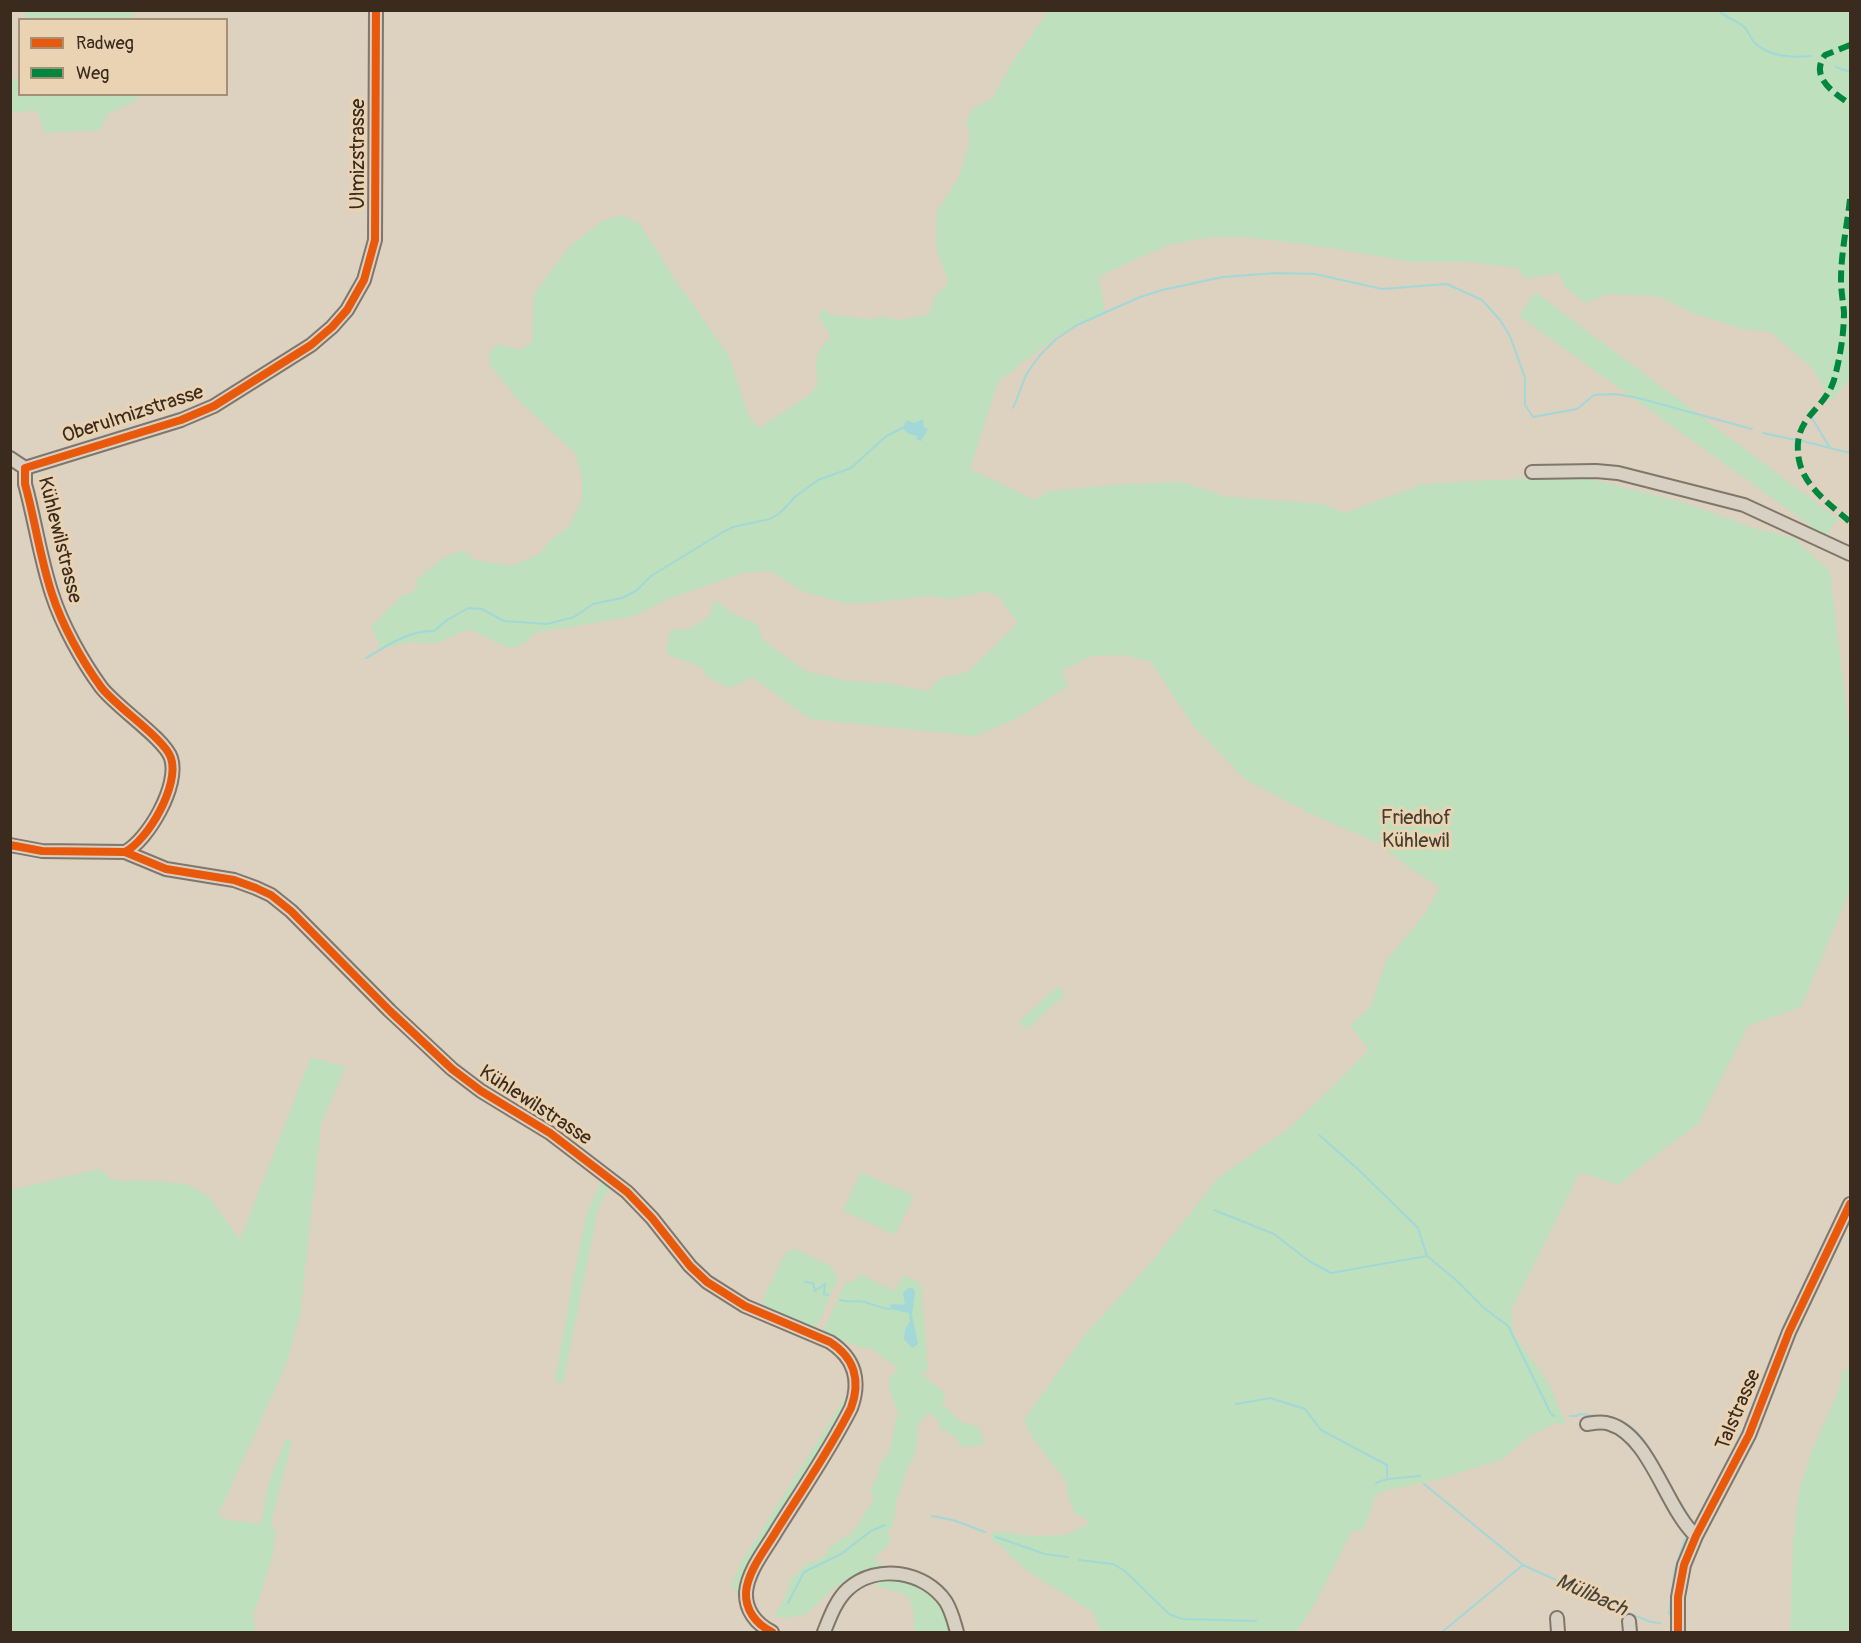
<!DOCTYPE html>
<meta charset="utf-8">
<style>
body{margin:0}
#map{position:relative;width:1861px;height:1643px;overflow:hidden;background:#ddd1c0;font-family:Pangolin,sans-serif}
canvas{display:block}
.frame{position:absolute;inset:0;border:12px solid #3b2a1e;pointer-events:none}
.legend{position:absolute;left:18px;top:18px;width:210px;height:78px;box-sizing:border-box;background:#ead3b3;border:2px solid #a48f77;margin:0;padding:8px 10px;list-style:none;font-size:18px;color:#3b2a1e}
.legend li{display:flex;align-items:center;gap:12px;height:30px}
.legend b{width:30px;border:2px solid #a48f77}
</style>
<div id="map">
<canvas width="1861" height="1643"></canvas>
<div class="frame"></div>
<ul class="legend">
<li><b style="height:8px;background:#e8590c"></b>Radweg</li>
<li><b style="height:8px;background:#00873e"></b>Weg</li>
</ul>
</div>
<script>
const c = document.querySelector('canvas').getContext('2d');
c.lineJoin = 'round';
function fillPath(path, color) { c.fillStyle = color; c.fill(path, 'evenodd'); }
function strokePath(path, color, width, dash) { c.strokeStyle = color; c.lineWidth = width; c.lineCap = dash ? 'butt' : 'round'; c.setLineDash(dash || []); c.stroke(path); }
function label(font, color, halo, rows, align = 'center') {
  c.font = font + ' Pangolin,sans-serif'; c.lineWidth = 6; c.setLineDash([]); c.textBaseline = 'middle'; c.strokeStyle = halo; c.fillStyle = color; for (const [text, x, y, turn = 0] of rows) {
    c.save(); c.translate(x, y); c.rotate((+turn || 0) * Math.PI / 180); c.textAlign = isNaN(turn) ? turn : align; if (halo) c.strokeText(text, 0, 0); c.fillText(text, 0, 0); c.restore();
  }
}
const green = new Path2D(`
 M 24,11 L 24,10 L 135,11 L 132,20 L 27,19 Z
 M 1048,11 L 1850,11 L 1850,378 L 1831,401 L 1813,369 L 1771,332 L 1743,329 L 1692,313 L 1658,296 L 1607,294 L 1585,303 L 1565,287 L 1559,273 L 1525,279 L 1518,268 L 1468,262 L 1412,262 L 1306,244 L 1243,237 L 1204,238 L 1168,245 L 1099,276 L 1105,314 L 1058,335 L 998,382 L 970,469 L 1035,500 L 1049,491 L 1114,485 L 1183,482 L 1227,497 L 1323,504 L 1345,513 L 1423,484 L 1532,478 L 1588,478 L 1685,503 L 1754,528 L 1794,538 L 1830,571 L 1850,742 L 1850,890 L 1801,1007 L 1748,1026 L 1698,1124 L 1637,1169 L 1619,1185 L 1580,1172 L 1511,1310 L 1514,1335 L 1548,1382 L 1566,1423 L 1554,1424 L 1531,1435 L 1501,1460 L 1436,1480 L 1383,1491 L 1373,1498 L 1372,1506 L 1363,1531 L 1352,1531 L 1311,1611 L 1296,1632 L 1101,1632 L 1093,1612 L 1029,1572 L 1010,1556 L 1005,1549 L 992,1540 L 991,1535 L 994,1531 L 1033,1536 L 1065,1535 L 1087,1525 L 1088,1520 L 1074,1513 L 1067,1493 L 1067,1483 L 1033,1438 L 1024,1420 L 1084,1336 L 1154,1259 L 1218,1178 L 1291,1127 L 1369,1050 L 1350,1025 L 1370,1008 L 1386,961 L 1424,915 L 1440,888 L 1413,870 L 1378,843 L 1311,814 L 1246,780 L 1195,728 L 1151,662 L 1123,655 L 1091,656 L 1062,671 L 1068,686 L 1018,718 L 975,736 L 810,719 L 753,678 L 729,688 L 709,678 L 700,667 L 666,654 L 671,629 L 687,630 L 709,617 L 714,599 L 732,613 L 757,624 L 763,640 L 806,671 L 848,681 L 888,683 L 928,691 L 939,679 L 969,671 L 1018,623 L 997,595 L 985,592 L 951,599 L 929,596 L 868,603 L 845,603 L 803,592 L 771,571 L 743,573 L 665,600 L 635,616 L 535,633 L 526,642 L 511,649 L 469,629 L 437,643 L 410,642 L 381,649 L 371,626 L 404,593 L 409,595 L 418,586 L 415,581 L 443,558 L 463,550 L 475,560 L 512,566 L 541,553 L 547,543 L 568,528 L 582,500 L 582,478 L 575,453 L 520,402 L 489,364 L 490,351 L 499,344 L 519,350 L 532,342 L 534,294 L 569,247 L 602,221 L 621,215 L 640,224 L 674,278 L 729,356 L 748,415 L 759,428 L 809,395 L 818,384 C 815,362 814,353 831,336 L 819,318 L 822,308 L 831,315 L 870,319 L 884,317 L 900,320 L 929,314 L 936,294 L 949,283 L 936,247 L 937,212 L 959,176 L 970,141 L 967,120 L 973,108 L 992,99 L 1012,63 Z
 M 14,79 L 19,80 L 20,94 L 137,94 L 138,100 L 107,114 L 100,130 L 45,133 L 37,111 L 11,112 L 11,79 Z
 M 1535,292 L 1838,519 L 1825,536 L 1519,316 Z
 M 1058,986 L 1065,994 L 1026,1030 L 1019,1022 Z
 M 311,1057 L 346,1067 L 321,1124 L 300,1317 L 286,1365 L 218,1515 L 227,1520 L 261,1524 L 269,1481 L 286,1439 L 292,1441 L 271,1524 L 276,1533 L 273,1553 L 258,1603 L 253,1612 L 255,1632 L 11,1632 L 11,1190 L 99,1169 L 113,1180 L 169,1182 L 190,1185 L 210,1198 L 240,1240 Z
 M 861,1172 L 914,1196 L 895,1235 L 843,1211 Z
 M 604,1177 L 611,1182 L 597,1213 L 563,1383 L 555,1382 L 572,1284 L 587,1212 Z
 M 795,1249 L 831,1266 L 838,1280 L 817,1326 L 808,1329 L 767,1312 L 763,1299 L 786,1252 Z
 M 860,1274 L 895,1291 L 903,1275 L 921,1284 L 928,1372 L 920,1373 L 945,1393 L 943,1405 L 960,1421 L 980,1428 L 981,1437 L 985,1439 L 982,1445 L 970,1447 L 959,1445 L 957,1438 L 949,1435 L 947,1431 L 939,1430 L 940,1422 L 930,1413 L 924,1417 L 918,1425 L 916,1452 L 906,1472 L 896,1502 L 893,1526 L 887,1533 L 891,1542 L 875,1557 L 876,1563 L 883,1565 L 884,1567 L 867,1571 L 832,1589 L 807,1614 L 786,1618 L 775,1616 L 789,1588 L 790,1580 L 810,1561 L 813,1563 L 827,1554 L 828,1547 L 852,1533 L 874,1499 L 870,1491 L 879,1473 L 879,1466 L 889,1452 L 896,1419 L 899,1414 L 890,1392 L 889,1378 L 898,1369 L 869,1347 L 864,1348 L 828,1336 L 824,1330 L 845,1283 L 855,1281 Z
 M 1850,1366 L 1850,1632 L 1790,1632 L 1793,1546 L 1799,1492 L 1811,1453 L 1841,1386 L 1841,1373 Z
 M 852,1387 L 848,1406 L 747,1576 L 740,1597 L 731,1586 L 742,1561 Z
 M 881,1579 L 907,1581 L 930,1593 L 944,1608 L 953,1632 L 915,1632 C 912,1591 914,1597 875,1586 Z`);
const water = new Path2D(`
 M 923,419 L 924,427 L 928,429 L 921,441 L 916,439 L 917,436 L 909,434 L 902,428 L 907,420 L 914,423 Z
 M 908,1288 L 913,1288 L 915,1292 L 912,1315 L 918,1344 L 912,1348 L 904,1339 L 905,1330 L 910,1321 L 909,1313 L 890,1309 L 891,1304 L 905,1305 L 903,1293 Z`);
const stream = new Path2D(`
 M 1718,10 C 1726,19 1738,20 1745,28 C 1749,32 1750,37 1753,41 C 1768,57 1791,58 1811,56
 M 1836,67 L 1850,72
 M 1013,408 L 1027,373 L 1040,355 L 1055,340 L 1077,325 L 1140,297 L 1162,290 L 1223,277 L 1276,273 L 1315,274 L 1382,289 L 1447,284 L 1482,300 L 1500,320 L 1510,336 L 1525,378 L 1525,405 L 1533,417 L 1577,409 L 1594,395 L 1616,394 L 1638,398 L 1752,429
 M 1812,418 L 1830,448 L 1850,453
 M 1763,433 L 1796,440
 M 1803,441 L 1830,448
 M 366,658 C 387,646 409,630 434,631 L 447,620 L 468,608 L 482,609 L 504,621 L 547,624 L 574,617 L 593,604 L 622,598 L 636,591 L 651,576 L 723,532 L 733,527 L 770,519 L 780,513 L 796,496 L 818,480 L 851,468 L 885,437 L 902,428
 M 1319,1135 L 1360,1171 L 1418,1228 L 1427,1256 L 1456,1280 L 1484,1308 L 1508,1326 L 1551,1414 L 1555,1416
 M 1214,1210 L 1274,1234 L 1309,1261 L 1331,1273 L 1427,1256
 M 805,1282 L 813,1283 L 815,1291 L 825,1284 L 824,1294 L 828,1295
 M 840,1300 C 849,1303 857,1300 865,1302 C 874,1305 880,1308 890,1309
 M 1236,1404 L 1270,1398 L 1305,1409 L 1321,1430 L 1387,1465 L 1387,1479 L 1420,1476
 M 1570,1416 L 1577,1416 L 1579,1414 L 1605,1417
 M 1613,1419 C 1637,1426 1642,1437 1653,1457
 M 1376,1483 L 1387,1479
 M 1424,1484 L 1523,1565 L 1633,1615 L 1651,1622 L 1660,1623
 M 1669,1485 L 1689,1516 L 1690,1521
 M 932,1516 L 953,1520 L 985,1532
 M 996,1537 L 1045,1554 L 1068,1557
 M 1079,1560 L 1113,1564 L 1125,1571 L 1169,1614 L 1182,1619 L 1256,1621
 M 788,1603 L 804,1572 L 841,1554 L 871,1531 L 885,1525
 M 1669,1614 L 1675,1569 L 1687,1533
 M 1442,1632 L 1523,1565`);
const minor = new Path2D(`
 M 10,458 L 25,468
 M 25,468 L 181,420 L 214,406 L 311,345 L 332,327 L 347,310 L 364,280 L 375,240 L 376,10
 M 25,468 L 25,484 C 35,520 40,558 52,594 C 62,625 82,661 101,687 C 116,707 165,739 171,758 C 180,785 148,840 125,852
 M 1532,472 L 1596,471 L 1618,473 L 1697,493 L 1744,505 L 1850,554
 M 10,845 L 42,851 L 125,852 L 166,869 L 234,880 L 256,888 L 271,895 L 291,911 L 390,1011 L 452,1069 L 481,1091 L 550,1133 L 627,1192 L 652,1218 L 690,1266 L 707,1282 L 745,1306 L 830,1342 C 855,1358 861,1381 851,1408 C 830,1450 802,1490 777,1530 C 766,1549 748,1570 746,1592 C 745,1610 756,1624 772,1632
 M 1587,1424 C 1594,1423 1602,1421 1610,1424 C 1650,1436 1666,1509 1696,1536
 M 1557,1618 L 1558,1632
 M 1629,1621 L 1630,1632
 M 824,1632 C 830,1617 836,1600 848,1589 C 877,1563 925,1571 946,1602 C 952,1612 954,1622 957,1632
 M 1678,1632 L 1678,1597 L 1684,1565 L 1696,1536 L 1749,1435 L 1789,1332 L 1850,1204`);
const quiet = new Path2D(`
 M 1850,45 L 1825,55 C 1809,77 1834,93 1850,104
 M 1850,199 C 1847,226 1841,253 1841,280 C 1841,291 1843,301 1844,312 C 1844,334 1840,358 1834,380 C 1824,412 1791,417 1799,460 C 1804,487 1831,505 1850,522`);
const cycleway = new Path2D(`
 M 10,845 L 42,851 L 125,852 L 166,869 L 234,880 L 256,888 L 271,895 L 291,911 L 390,1011 L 452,1069 L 481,1091 L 550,1133 L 627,1192 L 652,1218 L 690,1266 L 707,1282 L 745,1306 L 830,1342 C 855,1358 861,1381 851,1408 C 830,1450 802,1490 777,1530 C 766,1549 748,1570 746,1592 C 745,1610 756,1624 772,1632
 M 125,852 C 148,840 180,785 171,758 C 165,739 116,707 101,687 C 82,661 62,625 52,594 C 40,558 35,520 25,484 L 25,468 L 181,420 L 214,406 L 311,345 L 332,327 L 347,310 L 364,280 L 375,240 L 376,10
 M 1678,1632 L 1678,1597 L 1684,1565 L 1696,1536 L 1749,1435 L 1789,1332 L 1850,1204`);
const streetNames = [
 ["Ulmizstrasse",359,154,-90],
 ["Oberulmizstrasse",133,415,-18],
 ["Kühlewilstrasse",59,540,76],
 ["Kühlewilstrasse",535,1106,33],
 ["Talstrasse",1739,1410,-67]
];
const parkNames = [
 ["Friedhof",1416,819],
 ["Kühlewil",1416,842]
];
const waterNames = [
 ["Mülibach",1591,1596,24]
];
fillPath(green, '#bee0bd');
fillPath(water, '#a2d8d7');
strokePath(stream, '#a2d8d7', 2);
strokePath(minor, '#7f766c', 16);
strokePath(minor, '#d9d0c4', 12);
strokePath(quiet, '#00873e', 6, [12, 6]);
strokePath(cycleway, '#e8590c', 8);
label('20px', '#3b2a1e', '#ead3b3', streetNames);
label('20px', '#463e2e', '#ead3b3', parkNames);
label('italic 21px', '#47453b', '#ead3b3', waterNames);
</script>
